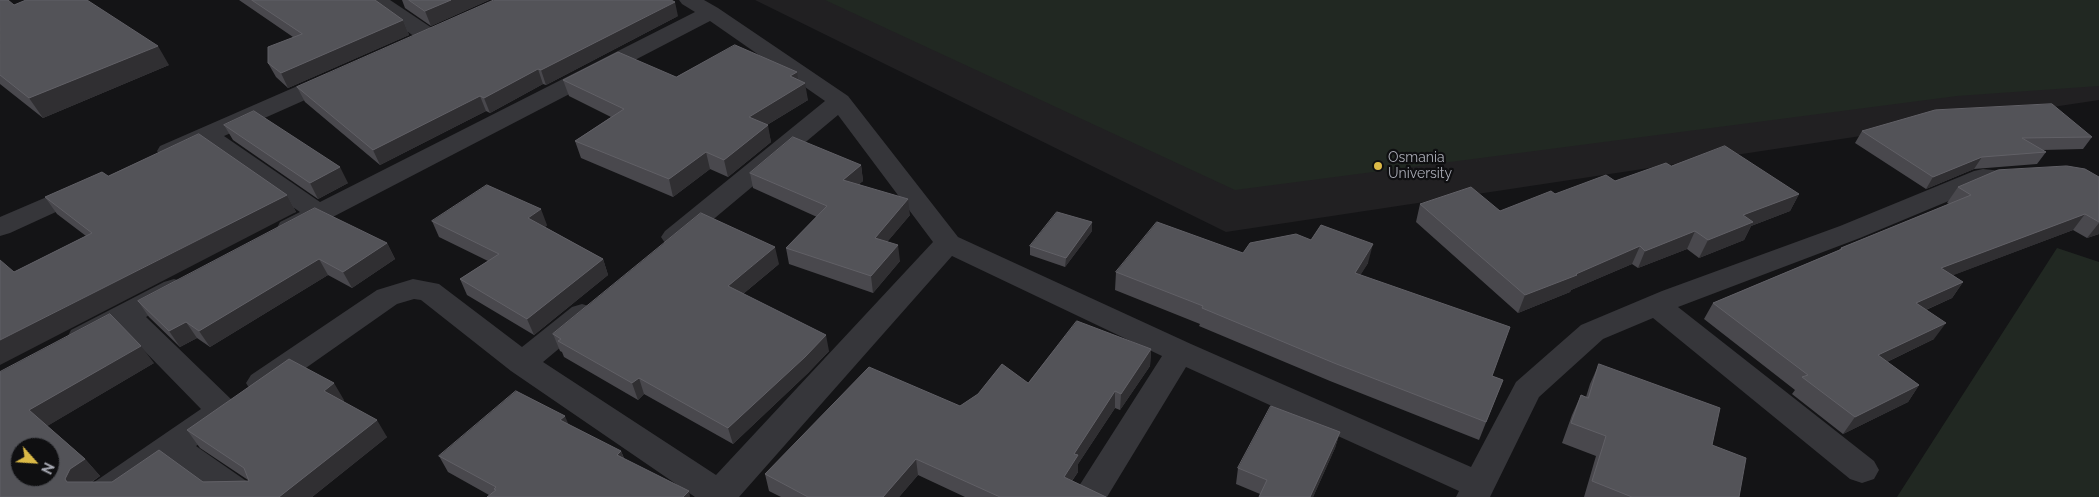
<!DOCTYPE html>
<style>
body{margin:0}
#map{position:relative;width:2099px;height:497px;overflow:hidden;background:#141416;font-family:Raleway,sans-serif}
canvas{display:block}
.north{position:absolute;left:10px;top:437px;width:50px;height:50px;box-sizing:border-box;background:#0f0f11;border:1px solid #4c4d52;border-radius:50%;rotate:116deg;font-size:14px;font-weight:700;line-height:20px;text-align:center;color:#a8aab4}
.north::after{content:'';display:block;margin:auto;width:18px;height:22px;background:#dbba47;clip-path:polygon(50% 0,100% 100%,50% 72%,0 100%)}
</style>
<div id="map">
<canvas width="2099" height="497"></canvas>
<div class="north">N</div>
</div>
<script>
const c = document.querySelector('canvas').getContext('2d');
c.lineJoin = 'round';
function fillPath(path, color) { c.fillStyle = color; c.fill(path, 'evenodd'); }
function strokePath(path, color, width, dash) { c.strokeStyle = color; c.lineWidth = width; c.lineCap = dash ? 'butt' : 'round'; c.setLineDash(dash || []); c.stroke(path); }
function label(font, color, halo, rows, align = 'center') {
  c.font = font + ' Raleway,sans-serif'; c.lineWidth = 4.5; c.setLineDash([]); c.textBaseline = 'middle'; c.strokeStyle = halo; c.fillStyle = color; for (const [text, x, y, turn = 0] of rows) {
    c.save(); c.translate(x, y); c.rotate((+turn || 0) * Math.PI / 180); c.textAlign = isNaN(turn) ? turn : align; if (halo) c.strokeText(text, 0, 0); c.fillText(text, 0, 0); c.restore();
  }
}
const built = new Path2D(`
 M 755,0 L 2099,0 L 2099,100 L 1226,232 Z`);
const green = new Path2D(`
 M 825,0 L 2099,0 L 2099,86 L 1957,96 L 1235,190 Z
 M 2057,248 L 2099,262 L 2099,497 L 1897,497 Z`);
const minor = new Path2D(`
 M 366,0 L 390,0 L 438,32 L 441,37 L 438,42 L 430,44 L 422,42 L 369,4 Z
 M 679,0 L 704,0 L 718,8 L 848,96 L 958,237 L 1191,344 L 1471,467 L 1516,382 L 1581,325 L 1662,291 L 1840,226 L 1974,171 L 1983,169 L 2002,171 L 2006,177 L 2002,183 L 1987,185 L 1860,238 L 1678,307 L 1874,461 L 1879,470 L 1874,479 L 1862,483 L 1850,479 L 1653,318 L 1603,339 L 1539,397 L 1490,497 L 1456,497 L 1459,491 L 1186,367 L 1107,497 L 1072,497 L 1162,356 L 952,256 L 739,497 L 695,497 L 511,371 L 421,300 L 414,299 L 397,304 L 273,391 L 262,395 L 251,391 L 246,383 L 251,375 L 377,290 L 413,279 L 439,284 L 522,347 L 572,307 L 582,304 L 592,307 L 597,314 L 592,321 L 543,362 L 716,475 L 933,242 L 838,115 L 685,243 L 675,246 L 665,243 L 661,237 L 665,231 L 825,101 L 710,21 L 300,234 L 290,237 L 280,234 L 277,228 L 280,222 L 300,212 L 204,145 L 178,156 L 169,158 L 160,156 L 157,151 L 160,146 L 325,74 L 333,72 L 341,74 L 344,79 L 341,84 L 224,136 L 320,202 L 695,12 L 682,4 Z
 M 84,181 L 93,183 L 97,189 L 93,195 L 10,233 L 0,236 L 0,217 Z
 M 174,279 L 184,282 L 188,289 L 184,296 L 146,317 L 234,402 L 239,411 L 234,420 L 196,446 L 255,487 L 260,497 L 217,497 L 171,464 L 125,497 L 82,497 L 87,487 L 201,409 L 123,329 C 106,338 90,351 71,346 L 67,338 L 71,330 L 164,282 Z`);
const wall = new Path2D(`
 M 0,0 L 14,5 L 169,65 L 43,118 L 0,84 Z
 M 239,0 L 375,0 L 403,20 L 409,35 L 288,88 L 276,77 L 268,63 L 293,37 Z
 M 402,0 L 489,0 L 431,26 L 405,8 Z
 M 678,16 L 546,85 L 543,84 L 490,113 L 486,111 L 380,165 L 305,102 L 297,87 Z
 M 676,77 L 798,80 L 808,100 L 767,125 L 771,142 L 728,177 L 710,169 L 673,197 L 581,158 L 575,141 L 611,117 L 569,96 L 563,80 Z
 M 224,125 L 348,183 L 318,199 L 233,140 Z
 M 1862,131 L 2092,137 L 2083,149 L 2043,150 L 2046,152 L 2037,164 L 1974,169 L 1926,189 L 1855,143 Z
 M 861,165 L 863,181 L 859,184 L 910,215 L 887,242 L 900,261 L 873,293 L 789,264 L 786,248 L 817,217 L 753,188 L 750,173 Z
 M 1671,166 L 1799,194 L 1790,211 L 1751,226 L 1744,240 L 1699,258 L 1687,249 L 1638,268 L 1632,264 L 1571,290 L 1570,292 L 1518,313 L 1416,222 L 1420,204 L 1500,211 L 1555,194 L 1615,181 Z
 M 108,176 L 287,195 L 296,212 L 14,272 L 86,236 L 57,214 L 45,197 Z
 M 2099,177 L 2099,234 L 2087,238 L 2073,230 L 1953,275 L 1963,282 L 1952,298 L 1926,310 L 1934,339 L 1887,362 L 1919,385 L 1908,402 L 1843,434 L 1792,394 L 1795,390 L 1704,319 L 1713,303 L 1839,250 L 1841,248 L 1949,204 L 1947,203 L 1958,187 Z
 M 432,221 L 547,225 L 545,227 L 603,259 L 608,275 L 534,335 L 467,295 L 460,279 L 488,261 L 439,237 Z
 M 1092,231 L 1065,267 L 1030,255 L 1030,246 Z
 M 387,243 L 395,259 L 352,288 L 328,275 L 210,347 L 197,338 L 180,347 L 149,317 L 138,301 Z
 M 1243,253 L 1368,263 L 1360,275 L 1492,376 L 1503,380 L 1479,440 L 1330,381 L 1199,326 L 1200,324 L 1115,290 L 1116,272 Z
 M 779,264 L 743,294 L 829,351 L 808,373 L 733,444 L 644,394 L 638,400 L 564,357 L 562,352 L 560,351 L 553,334 Z
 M 1151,349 L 1150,366 L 1120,410 L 1115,408 L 1078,464 L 1078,472 L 1072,481 L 1106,497 L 965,497 L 918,475 L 899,497 L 781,497 L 769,491 L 765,474 L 1028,383 Z
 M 154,363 L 47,426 L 85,459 L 100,476 L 92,482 L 249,481 L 248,480 L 200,448 L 187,430 L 344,400 L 343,401 L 387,437 L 312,497 L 0,497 L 0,372 Z
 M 1599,364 L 1712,445 L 1739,497 L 1584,497 L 1596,456 L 1562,443 L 1572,415 L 1581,395 L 1586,397 L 1590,384 Z
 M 1340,432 L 1335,448 L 1313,497 L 1259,497 L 1260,494 L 1236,484 L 1238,468 Z
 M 621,451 L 624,458 L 489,495 L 448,472 L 439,456 Z`);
const shadedWall = new Path2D(`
 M 451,0 L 489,0 L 431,26 L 425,11 Z
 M 675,2 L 678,16 L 546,85 L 541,70 Z
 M 403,20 L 409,35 L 288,88 L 281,73 Z
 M 158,46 L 169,65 L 43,118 L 29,98 Z
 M 538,69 L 543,84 L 490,113 L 484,98 Z
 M 797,72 L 799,86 L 805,83 L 808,100 L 752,134 L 749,117 L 790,76 Z
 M 480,96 L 486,111 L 380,165 L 373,150 Z
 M 768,125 L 771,142 L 728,177 L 724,160 Z
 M 706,152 L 710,169 L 673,197 L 669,179 Z
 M 1982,157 L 1974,169 L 1926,189 L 1933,177 Z
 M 861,165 L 863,181 L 845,195 L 843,180 Z
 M 340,167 L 348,183 L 318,199 L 310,183 Z
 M 1799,194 L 1790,211 L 1751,226 L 1744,240 L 1699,258 L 1708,240 L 1743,215 Z
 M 287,195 L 296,212 L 0,365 L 0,340 Z
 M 908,199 L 910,215 L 877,254 L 875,238 Z
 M 541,209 L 547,225 L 535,234 L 528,218 Z
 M 2085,214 L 2073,230 L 1930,284 L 1941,268 Z
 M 1092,222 L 1092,231 L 1065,267 L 1066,258 Z
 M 2099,223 L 2099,234 L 2087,238 Z
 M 1695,231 L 1687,249 L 1638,268 L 1645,251 Z
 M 387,243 L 395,259 L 352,288 L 343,272 Z
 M 1373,244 L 1368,263 L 1350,292 L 1355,273 Z
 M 898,245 L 900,261 L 873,293 L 871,276 Z
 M 1640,246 L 1632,264 L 1571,290 L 1570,292 L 1518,313 L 1525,295 Z
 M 775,247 L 779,264 L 732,303 L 728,286 Z
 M 319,259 L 328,275 L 210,347 L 199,331 Z
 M 603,259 L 608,275 L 534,335 L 527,319 Z
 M 1963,282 L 1952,298 L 1905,319 L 1916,303 Z
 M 186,322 L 197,338 L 180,347 L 169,331 Z
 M 1946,323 L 1934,339 L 1866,372 L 1878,355 Z
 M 826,335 L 829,351 L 808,373 L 733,444 L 728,428 Z
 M 141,346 L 154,363 L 44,428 L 29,410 Z
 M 1151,349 L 1150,366 L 1120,410 L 1121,394 Z
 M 639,378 L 644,394 L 638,400 L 632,383 Z
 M 334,383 L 344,400 L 334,408 L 324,391 Z
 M 1919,385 L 1908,402 L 1843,434 L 1855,417 Z
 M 1115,391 L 1115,408 L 1078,464 L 1078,472 L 1063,493 L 1064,477 L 1074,454 Z
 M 565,416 L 572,433 L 560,420 Z
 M 377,420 L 387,437 L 312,497 L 279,497 Z
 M 1340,432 L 1335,448 L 1313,497 L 1310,497 Z
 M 621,451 L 627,468 L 617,455 Z
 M 85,459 L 100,476 L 85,486 L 67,482 L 65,479 L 70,469 Z
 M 916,459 L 918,475 L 899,497 L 883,497 Z
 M 689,491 L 690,497 L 683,497 Z`);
const building = new Path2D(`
 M 0,0 L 8,0 L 14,5 L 26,0 L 87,0 L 158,46 L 29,98 L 0,75 Z
 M 252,0 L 375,0 L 403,20 L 281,73 L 268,63 L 268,47 L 302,34 Z
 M 409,0 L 451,0 L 425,11 Z
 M 494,0 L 671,0 L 675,2 L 541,70 L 538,69 L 484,98 L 480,96 L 373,150 L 297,87 Z
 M 735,45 L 797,72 L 790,76 L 805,83 L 749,117 L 768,125 L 724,160 L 706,152 L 669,179 L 575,141 L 624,109 L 563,80 L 618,52 L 676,77 Z
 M 2052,104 L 2092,137 L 2022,138 L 2046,152 L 1982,157 L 1933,177 L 1862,131 L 1935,110 Z
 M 254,111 L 340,167 L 310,183 L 224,125 Z
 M 199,134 L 287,195 L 0,340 L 0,260 L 14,272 L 92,233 L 45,197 L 102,172 L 108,176 Z
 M 793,137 L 861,165 L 843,180 L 908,199 L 875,238 L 898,245 L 871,276 L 786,248 L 827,206 L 750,173 Z
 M 1725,146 L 1799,194 L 1743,215 L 1753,222 L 1708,240 L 1695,231 L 1645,251 L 1640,246 L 1576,274 L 1577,275 L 1525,295 L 1420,204 L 1471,187 L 1500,211 L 1551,191 L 1555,194 L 1606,175 L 1615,181 L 1666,163 L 1671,166 Z
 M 2067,166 L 2085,169 L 2099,177 L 2099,222 L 2085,214 L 1941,268 L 1963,282 L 1916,303 L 1946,323 L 1878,355 L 1919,385 L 1855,417 L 1802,377 L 1808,375 L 1713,303 L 1842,249 L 1841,248 L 1971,195 L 1958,187 L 1998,170 Z
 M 487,185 L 541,209 L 528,218 L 603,259 L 527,319 L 460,279 L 499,254 L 432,221 Z
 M 315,208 L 387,243 L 343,272 L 319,259 L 199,331 L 186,322 L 169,331 L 138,301 Z
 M 1057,212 L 1092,222 L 1066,258 L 1030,246 Z
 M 701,213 L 775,247 L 728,286 L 826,335 L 805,357 L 728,428 L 639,378 L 632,383 L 558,341 L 561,339 L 553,334 Z
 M 1157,222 L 1243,253 L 1250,243 L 1296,234 L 1311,240 L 1321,225 L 1373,244 L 1355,273 L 1510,327 L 1492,376 L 1503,380 L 1486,422 L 1334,363 L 1202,308 L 1203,306 L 1116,272 Z
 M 110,314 L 141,346 L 29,410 L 85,459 L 70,469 L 65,479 L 67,482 L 112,482 L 159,450 L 203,482 L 249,481 L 244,468 L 187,430 L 289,359 L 334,383 L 324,391 L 377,420 L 279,497 L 0,497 L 0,372 ZM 20,447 L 50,447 L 50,477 L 20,477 Z
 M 1077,321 L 1151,349 L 1121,394 L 1115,391 L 1074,454 L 1078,455 L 1064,477 L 1106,497 L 1000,497 L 916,459 L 883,497 L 808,497 L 765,474 L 869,367 L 960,406 L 978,394 L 1002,364 L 1028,383 Z
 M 1599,364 L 1720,408 L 1712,445 L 1746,458 L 1739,497 L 1632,497 L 1592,481 L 1606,436 L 1571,423 L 1581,395 L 1588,398 Z
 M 516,391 L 565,416 L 560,420 L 621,451 L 617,455 L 689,491 L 683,497 L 487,497 L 496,490 L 494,489 L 496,487 L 439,456 Z
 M 1271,406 L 1340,432 L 1310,497 L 1259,497 L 1267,480 L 1238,468 Z`);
const markers = [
 [1378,166,5,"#dbba47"]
];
const poiNames = [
 ["Osmania",1388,158],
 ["University",1388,174]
];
fillPath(built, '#212022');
fillPath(green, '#212822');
fillPath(minor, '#36363a');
fillPath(wall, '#49484d');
fillPath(shadedWall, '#302f32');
fillPath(building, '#535358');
strokePath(building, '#616066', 1);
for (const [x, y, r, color] of markers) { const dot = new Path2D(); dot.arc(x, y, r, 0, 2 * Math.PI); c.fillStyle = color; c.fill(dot); strokePath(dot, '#0f0f11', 2); }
label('14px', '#a8aab4', '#0f0f11', poiNames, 'left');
</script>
